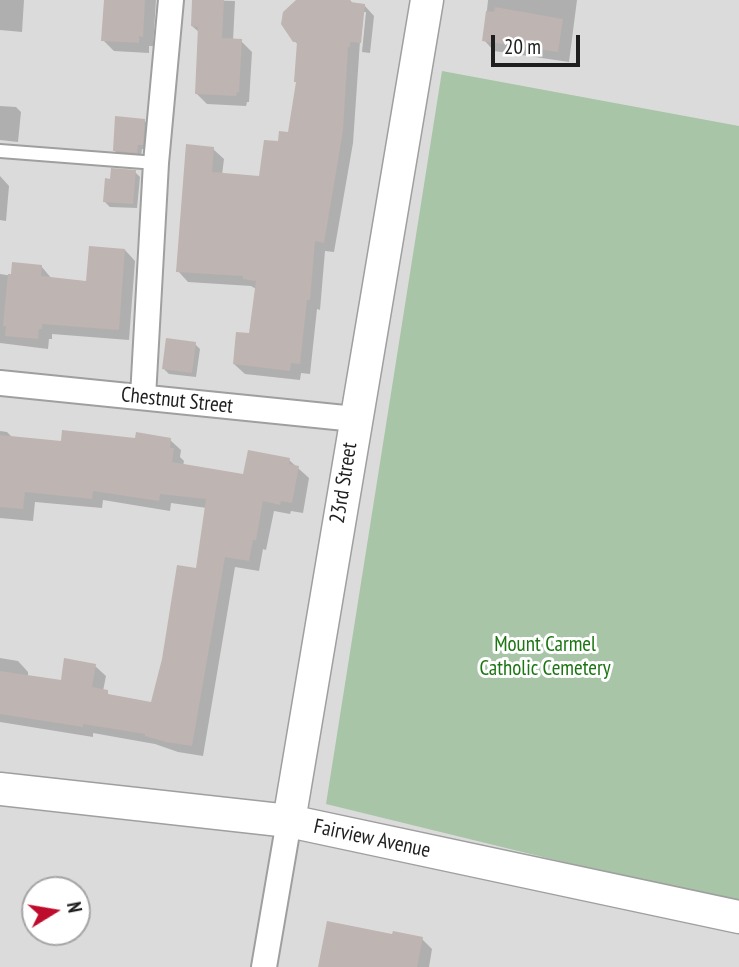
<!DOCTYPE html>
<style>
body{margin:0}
#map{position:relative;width:739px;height:967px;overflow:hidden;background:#eee9e4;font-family:"PT Sans Narrow",sans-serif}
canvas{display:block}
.north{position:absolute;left:21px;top:876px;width:70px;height:70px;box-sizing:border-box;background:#fff;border:2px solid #a5a5a5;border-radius:50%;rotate:79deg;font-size:19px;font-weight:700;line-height:28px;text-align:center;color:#1e1e1e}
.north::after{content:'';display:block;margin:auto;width:24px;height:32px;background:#be0d2c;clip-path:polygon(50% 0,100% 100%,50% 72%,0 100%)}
.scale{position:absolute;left:491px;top:35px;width:89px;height:32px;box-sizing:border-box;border:4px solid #1e1e1e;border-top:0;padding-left:9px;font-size:21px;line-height:24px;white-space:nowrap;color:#1e1e1e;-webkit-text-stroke:5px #fff;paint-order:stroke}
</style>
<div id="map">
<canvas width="739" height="967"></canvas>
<div class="north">N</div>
<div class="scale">20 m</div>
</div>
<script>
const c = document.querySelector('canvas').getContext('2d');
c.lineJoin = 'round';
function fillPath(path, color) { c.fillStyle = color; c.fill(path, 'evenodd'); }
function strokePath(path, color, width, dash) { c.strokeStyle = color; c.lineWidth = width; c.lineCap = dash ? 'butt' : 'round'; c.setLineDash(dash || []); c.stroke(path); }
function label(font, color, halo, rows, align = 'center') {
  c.font = font + ' "PT Sans Narrow",sans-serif'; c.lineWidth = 6; c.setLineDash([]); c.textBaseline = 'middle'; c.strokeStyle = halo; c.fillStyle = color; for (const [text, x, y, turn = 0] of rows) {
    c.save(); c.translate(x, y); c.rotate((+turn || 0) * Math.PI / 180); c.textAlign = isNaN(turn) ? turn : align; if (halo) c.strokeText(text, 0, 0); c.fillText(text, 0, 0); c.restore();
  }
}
const residential = new Path2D(`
 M 0,0 L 739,0 L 739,967 L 0,967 ZM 35,890 L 77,890 L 77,932 L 35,932 Z`);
const cemetery = new Path2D(`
 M 442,71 L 739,126 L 739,905 L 326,804 Z`);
const shadow = new Path2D(`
 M 0,0 L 24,0 L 22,32 L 0,30 Z
 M 106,0 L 156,0 L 153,46 L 149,46 L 149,53 L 114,51 L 103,40 Z
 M 194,0 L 235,1 L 233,41 L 241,41 L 252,52 L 249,102 L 247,102 L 246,106 L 207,104 L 196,93 L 200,33 L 192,26 Z
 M 297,0 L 350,0 L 354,5 L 364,5 L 374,16 L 370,53 L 362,52 L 366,12 L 362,12 L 353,143 L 334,252 L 325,251 L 320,310 L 317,309 L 310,374 L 301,373 L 300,380 L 245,374 L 234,364 L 251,335 L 256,289 L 251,286 L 188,282 L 178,271 L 213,149 L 224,159 L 222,175 L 260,178 L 279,143 L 290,134 L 297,83 L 299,45 L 294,41 Z
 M 488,0 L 577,0 L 569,62 L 494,51 L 484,40 Z
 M 0,106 L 16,107 L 21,112 L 18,142 L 0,140 Z
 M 144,120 L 149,126 L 147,149 L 142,149 L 141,157 L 119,155 L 114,150 Z
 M 135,172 L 140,177 L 137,208 L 110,207 L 105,202 L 112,180 Z
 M 0,176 L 9,186 L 6,221 L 0,220 Z
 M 125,250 L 135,261 L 129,340 L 52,334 L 52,339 L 49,339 L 48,349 L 0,343 L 0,274 L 13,276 L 41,266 L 52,279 L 87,283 Z
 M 195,344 L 200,349 L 196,377 L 169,374 L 164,369 Z
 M 0,431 L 7,432 L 13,438 L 63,443 L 170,440 L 181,450 L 180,457 L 184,461 L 183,466 L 245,476 L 289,460 L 309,478 L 303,513 L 291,511 L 290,514 L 274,511 L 266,550 L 263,549 L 259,571 L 235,567 L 203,756 L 178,752 L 155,744 L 93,733 L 93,737 L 0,722 L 0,658 L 18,661 L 28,672 L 28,677 L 62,682 L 95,666 L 106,676 L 103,691 L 113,697 L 152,704 L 197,570 L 207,508 L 171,503 L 170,511 L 103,500 L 102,508 L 35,502 L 33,521 L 0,518 Z
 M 394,936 L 422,939 L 432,949 L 429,967 L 319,967 Z`);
const building = new Path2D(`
 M 104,0 L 145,0 L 143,37 L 139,36 L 139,43 L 101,41 Z
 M 192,0 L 224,0 L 222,38 L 242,39 L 239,92 L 237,92 L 236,96 L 195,94 L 198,27 L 191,26 Z
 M 296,0 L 350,0 L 350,2 L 365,4 L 361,43 L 350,42 L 350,47 L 348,47 L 343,131 L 324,243 L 315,241 L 310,300 L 307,300 L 300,364 L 291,363 L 290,371 L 233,364 L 236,332 L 249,333 L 256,281 L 243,279 L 243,276 L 176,272 L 186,144 L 214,147 L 212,172 L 259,176 L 264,140 L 278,141 L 279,131 L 288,132 L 296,82 L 294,82 L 297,42 L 293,42 L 281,24 L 283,12 Z
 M 495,7 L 563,19 L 558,52 L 482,41 L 486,11 L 494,12 Z
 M 115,116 L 145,119 L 143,145 L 138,145 L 137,153 L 113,151 Z
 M 111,168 L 136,170 L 133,204 L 103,202 L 105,178 L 110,179 Z
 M 89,246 L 125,249 L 119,330 L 42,324 L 42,329 L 39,329 L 38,339 L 5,336 L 6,326 L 3,326 L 8,274 L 11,274 L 12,262 L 42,265 L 41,276 L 86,281 Z
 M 166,338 L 196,342 L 192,373 L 162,369 Z
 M 62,430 L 135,438 L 136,432 L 171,438 L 170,448 L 174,448 L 172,462 L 243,474 L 248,450 L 290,458 L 289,464 L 299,466 L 292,503 L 281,501 L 280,505 L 263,501 L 256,540 L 253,540 L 249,561 L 225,557 L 192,746 L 166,742 L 145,736 L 145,734 L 83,724 L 83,727 L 0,714 L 0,671 L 61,680 L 64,658 L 96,664 L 92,687 L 108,690 L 108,694 L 151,702 L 162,659 L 177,565 L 196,568 L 206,499 L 160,494 L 159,501 L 93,491 L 92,499 L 25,492 L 23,509 L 0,507 L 0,435 L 61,441 Z
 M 327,921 L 392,934 L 393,931 L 423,937 L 417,967 L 318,967 Z`);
const service = new Path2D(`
 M 0,151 L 156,163`);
const minor = new Path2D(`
 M 0,383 L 355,419
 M 143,397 L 156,163 L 171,0
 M 264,967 L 289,821`);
const tertiary = new Path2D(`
 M 0,789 L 289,821 L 739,917
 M 289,821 L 427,0`);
const streetNames = [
 ["Chestnut Street",177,401,6],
 ["23rd Street",344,483,-81],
 ["Fairview Avenue",372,839,12]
];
const parkNames = [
 ["Mount Carmel",545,645],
 ["Catholic Cemetery",545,669]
];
fillPath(residential, '#dcdbdb');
fillPath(cemetery, '#a8c5a7');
fillPath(shadow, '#0003');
fillPath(building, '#beb4b1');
strokePath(service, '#9f9f9f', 16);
strokePath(minor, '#9f9f9f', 28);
strokePath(tertiary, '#9f9f9f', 35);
strokePath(service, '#fff', 12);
strokePath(minor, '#fff', 24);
strokePath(tertiary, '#fff', 32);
label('21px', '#1e1e1e', '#fff', streetNames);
label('21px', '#1c7513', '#fff', parkNames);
</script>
